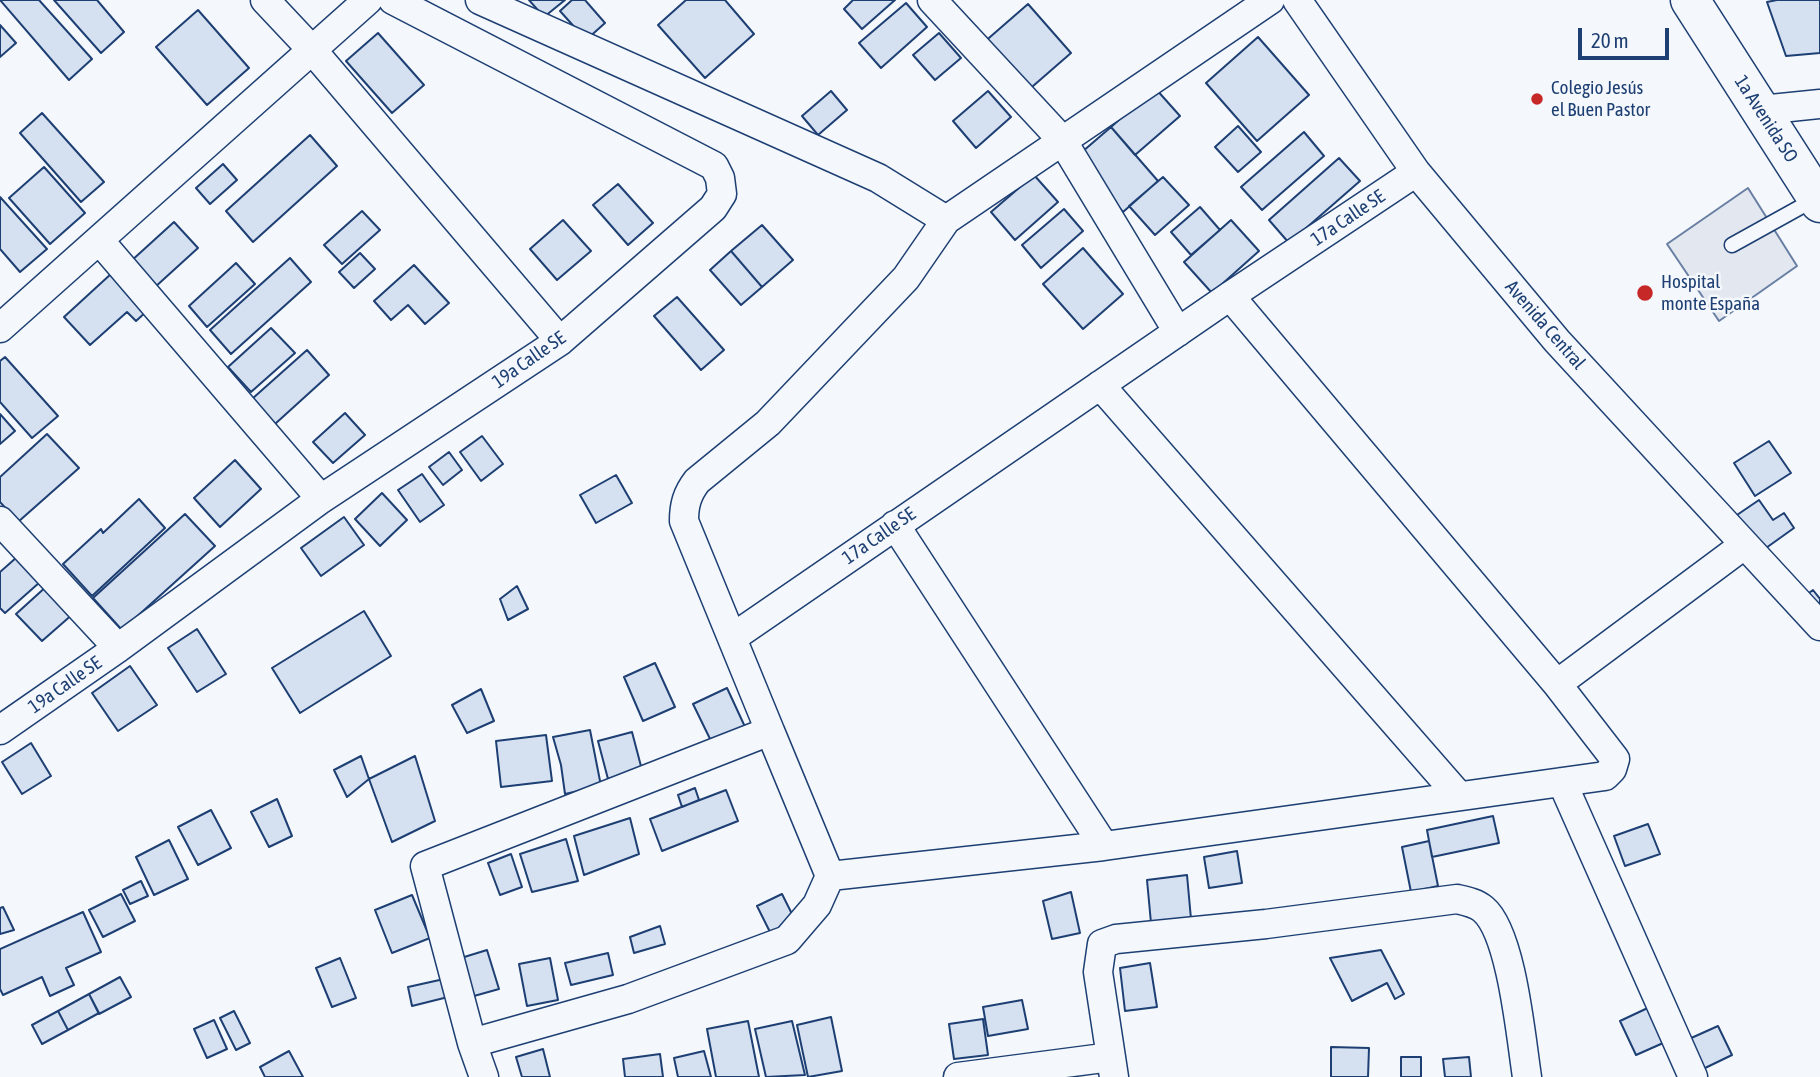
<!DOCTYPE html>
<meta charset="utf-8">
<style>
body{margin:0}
#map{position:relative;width:1820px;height:1077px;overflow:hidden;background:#f4f7fb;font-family:"Asap Condensed",sans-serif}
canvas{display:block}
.scale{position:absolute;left:1578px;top:28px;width:91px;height:32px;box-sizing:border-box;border:4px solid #1d3f73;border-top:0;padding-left:9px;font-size:21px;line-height:24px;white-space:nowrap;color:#1d3f73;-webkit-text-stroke:5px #f4f7fb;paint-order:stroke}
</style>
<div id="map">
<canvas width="1820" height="1077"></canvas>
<div class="scale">20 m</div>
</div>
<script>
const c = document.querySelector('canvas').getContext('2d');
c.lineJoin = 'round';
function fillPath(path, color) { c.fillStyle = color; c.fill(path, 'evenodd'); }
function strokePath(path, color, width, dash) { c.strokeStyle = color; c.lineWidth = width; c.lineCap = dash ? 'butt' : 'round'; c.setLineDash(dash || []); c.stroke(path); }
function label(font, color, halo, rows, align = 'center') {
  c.font = font + ' "Asap Condensed",sans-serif'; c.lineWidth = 5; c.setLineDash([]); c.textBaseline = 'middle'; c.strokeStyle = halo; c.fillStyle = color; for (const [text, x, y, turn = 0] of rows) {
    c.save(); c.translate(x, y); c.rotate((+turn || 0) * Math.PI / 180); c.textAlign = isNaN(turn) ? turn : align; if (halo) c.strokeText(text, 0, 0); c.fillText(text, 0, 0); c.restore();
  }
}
const parking = new Path2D(`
 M 1748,188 L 1797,266 L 1719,321 L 1667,244 Z`);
const building = new Path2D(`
 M 0,0 L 39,0 L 92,59 L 69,80 Z
 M 54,0 L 97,0 L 124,32 L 101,53 Z
 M 529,0 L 565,0 L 544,17 Z
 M 572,0 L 585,0 L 605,23 L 586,40 L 560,11 Z
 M 686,0 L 725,0 L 754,34 L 705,78 L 658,25 Z
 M 853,0 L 895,0 L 862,29 L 844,9 Z
 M 1777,0 L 1820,0 L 1820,53 L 1786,56 L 1767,2 Z
 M 906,3 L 927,27 L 881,68 L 859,43 Z
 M 1028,4 L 1071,53 L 1025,93 L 982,44 Z
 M 198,10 L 249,68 L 207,105 L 156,47 Z
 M 0,25 L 16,43 L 0,57 Z
 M 378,33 L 424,85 L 392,113 L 346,61 Z
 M 939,33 L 961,58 L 935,80 L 913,55 Z
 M 1258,37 L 1309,95 L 1257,141 L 1206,83 Z
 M 1155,88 L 1180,116 L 1135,155 L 1111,127 Z
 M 831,91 L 847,110 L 818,135 L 802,116 Z
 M 988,91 L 1011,117 L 976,148 L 953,121 Z
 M 42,113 L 104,182 L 81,202 L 20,133 Z
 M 1238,126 L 1261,152 L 1238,172 L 1215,147 Z
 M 1111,127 L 1158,181 L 1123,212 L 1075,158 Z
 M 1304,132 L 1324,156 L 1262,210 L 1241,187 Z
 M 310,135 L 337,166 L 253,242 L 226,211 Z
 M 1339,158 L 1360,181 L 1289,243 L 1269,220 Z
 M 223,164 L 237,180 L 210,204 L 196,188 Z
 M 44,167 L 85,213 L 50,244 L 9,198 Z
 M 1034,175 L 1058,202 L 1015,240 L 991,212 Z
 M 1163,177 L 1189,205 L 1155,235 L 1129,206 Z
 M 618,184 L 653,223 L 628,245 L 593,205 Z
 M 0,197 L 47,249 L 20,272 L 0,249 Z
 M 1200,207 L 1220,230 L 1191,255 L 1171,232 Z
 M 1064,209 L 1083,231 L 1041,268 L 1022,245 Z
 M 362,211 L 380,230 L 342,264 L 324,245 Z
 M 563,220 L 591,251 L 557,280 L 530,249 Z
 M 1231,220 L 1259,251 L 1212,293 L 1184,262 Z
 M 174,222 L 198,248 L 154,288 L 130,262 Z
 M 762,225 L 793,260 L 762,287 L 731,251 Z
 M 1083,248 L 1123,294 L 1083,329 L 1043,284 Z
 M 731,251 L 762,287 L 741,305 L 710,270 Z
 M 360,253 L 375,269 L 354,288 L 339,272 Z
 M 290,258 L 311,282 L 231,354 L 210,330 Z
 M 236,263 L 255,284 L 207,327 L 189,306 Z
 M 414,265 L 449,303 L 425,324 L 408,305 L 391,320 L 374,301 Z
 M 112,273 L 147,311 L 136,321 L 127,312 L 90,345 L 64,317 Z
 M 677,297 L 724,350 L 701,370 L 654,316 Z
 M 271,328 L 295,353 L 251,392 L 228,367 Z
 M 307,350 L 329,375 L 275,424 L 252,399 Z
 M 5,357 L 58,416 L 32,438 L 0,402 L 0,361 Z
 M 345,413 L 365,435 L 333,463 L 313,442 Z
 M 0,414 L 15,431 L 0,444 Z
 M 47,434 L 79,468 L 18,522 L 0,502 L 0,477 Z
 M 482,436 L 503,464 L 481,481 L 460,452 Z
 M 1769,441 L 1791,473 L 1755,496 L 1734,463 Z
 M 449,452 L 462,470 L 443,485 L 429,467 Z
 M 235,460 L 261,489 L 220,527 L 194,498 Z
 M 422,474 L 444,505 L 420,522 L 398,490 Z
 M 616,475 L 632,503 L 596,523 L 580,495 Z
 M 382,493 L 407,520 L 380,546 L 355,519 Z
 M 139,499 L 165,528 L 92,596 L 63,564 L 101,529 L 103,533 Z
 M 1759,500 L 1773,520 L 1784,513 L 1794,528 L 1759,553 L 1734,517 Z
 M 185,514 L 215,546 L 122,630 L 93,598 Z
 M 344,517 L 364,545 L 321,576 L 301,548 Z
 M 17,557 L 40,582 L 5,613 L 0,608 L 0,572 Z
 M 48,585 L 74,613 L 42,641 L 16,614 Z
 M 517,586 L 528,609 L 508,620 L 500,599 Z
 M 1813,590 L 1820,599 L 1820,613 L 1802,598 Z
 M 364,611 L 391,656 L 300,713 L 272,668 Z
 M 197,629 L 226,674 L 197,692 L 168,648 Z
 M 655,663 L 675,707 L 643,721 L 624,677 Z
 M 130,666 L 157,705 L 118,731 L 92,693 Z
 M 727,688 L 746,729 L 713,745 L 693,704 Z
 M 481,689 L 494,721 L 467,733 L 452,705 Z
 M 590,730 L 601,786 L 565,794 L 561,765 L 553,737 Z
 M 632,732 L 642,770 L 608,779 L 598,741 Z
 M 546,735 L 552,781 L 501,787 L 496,741 Z
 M 31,743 L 51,776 L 22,794 L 2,762 Z
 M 361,756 L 369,779 L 347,797 L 334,770 Z
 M 415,756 L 435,821 L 392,842 L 369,779 Z
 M 695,788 L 699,800 L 682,807 L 678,795 Z
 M 726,790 L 738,821 L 662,851 L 650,819 Z
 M 277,799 L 292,836 L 269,847 L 251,812 Z
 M 211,810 L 231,848 L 198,865 L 178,827 Z
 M 1493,816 L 1499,843 L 1432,857 L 1427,830 Z
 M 630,818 L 639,854 L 584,875 L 574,836 Z
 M 1648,824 L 1660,854 L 1625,866 L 1614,836 Z
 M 566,839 L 578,881 L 532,892 L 520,854 Z
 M 169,840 L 188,879 L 154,895 L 136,857 Z
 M 1429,841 L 1438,886 L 1411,892 L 1402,847 Z
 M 1237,851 L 1242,883 L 1209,888 L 1204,857 Z
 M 511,854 L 522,887 L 500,895 L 488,863 Z
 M 1187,875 L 1191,919 L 1151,923 L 1147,880 Z
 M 141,881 L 148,896 L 130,904 L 123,890 Z
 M 1071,892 L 1080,933 L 1052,939 L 1043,901 Z
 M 121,894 L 135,921 L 103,937 L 89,910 Z
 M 782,894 L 796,922 L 771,934 L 757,906 Z
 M 412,895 L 430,938 L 392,953 L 375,910 Z
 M 3,907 L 14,930 L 0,934 L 0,908 Z
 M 83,912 L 101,952 L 66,968 L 74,985 L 50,996 L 42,977 L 3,995 L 0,989 L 0,949 Z
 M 660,926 L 665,944 L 634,953 L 630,937 Z
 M 487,950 L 499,989 L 474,996 L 461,958 Z
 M 1381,950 L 1404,994 L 1395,999 L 1387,983 L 1352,1001 L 1330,958 Z
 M 608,953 L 613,975 L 571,985 L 565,963 Z
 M 340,958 L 356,998 L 332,1007 L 316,968 Z
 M 550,958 L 558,1000 L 527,1006 L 519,964 Z
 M 1150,963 L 1157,1007 L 1125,1011 L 1120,968 Z
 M 120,977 L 131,997 L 99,1014 L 89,994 Z
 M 444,979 L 448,997 L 412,1006 L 408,987 Z
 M 89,994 L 99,1013 L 68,1030 L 58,1011 Z
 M 1022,1000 L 1028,1029 L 988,1036 L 983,1007 Z
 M 1654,1005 L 1670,1040 L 1636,1055 L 1620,1021 Z
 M 58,1011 L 68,1030 L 42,1044 L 32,1025 Z
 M 234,1011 L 250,1043 L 236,1050 L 220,1018 Z
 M 831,1017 L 842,1071 L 808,1077 L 797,1025 Z
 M 983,1019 L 988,1055 L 954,1059 L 949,1024 Z
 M 214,1020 L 227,1049 L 207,1058 L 194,1029 Z
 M 748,1021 L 759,1077 L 716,1077 L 707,1029 Z
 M 792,1021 L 805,1075 L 766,1077 L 755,1029 Z
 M 1718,1026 L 1732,1055 L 1703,1069 L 1689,1039 Z
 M 1331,1047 L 1369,1048 L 1368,1077 L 1331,1077 Z
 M 543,1049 L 550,1077 L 522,1077 L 516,1057 Z
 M 289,1051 L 303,1077 L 265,1077 L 260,1067 Z
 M 704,1051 L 711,1077 L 678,1077 L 674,1058 Z
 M 660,1054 L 663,1077 L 625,1077 L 623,1059 Z
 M 1401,1057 L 1421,1057 L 1421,1077 L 1401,1077 Z
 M 1469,1057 L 1471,1077 L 1445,1077 L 1443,1059 Z`);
const service = new Path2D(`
 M 1732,245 L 1815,199`);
const minor = new Path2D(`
 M 265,0 L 313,51 L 560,341
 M 480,0 L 878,178 L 946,220
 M 932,0 L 1062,140 L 1178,332
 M 1297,0 L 1416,172 L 1557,341 L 1820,626
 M 1761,110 L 1820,104
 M 99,240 L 321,499
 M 1230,296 L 1557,684 L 1744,545
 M 0,328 L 368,0
 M 1100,385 L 1459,796
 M 0,521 L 118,648
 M 895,525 L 1104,846
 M 732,638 L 1230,296 L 1416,172
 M 0,730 L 118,648 L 321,499 L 560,341 L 713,208 L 722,194 L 720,178 L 714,166 L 393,0
 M 770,731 L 830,876 L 1104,846 L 1605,776 L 1612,769 L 1615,759 L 1557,684
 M 1562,782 L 1693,1077
 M 472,1043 L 628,999 L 787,940 L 817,905 L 830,876
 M 484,1077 L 472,1043 L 425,866 L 770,731 L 684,521 C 684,505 687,494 697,481 L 768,423 L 906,278 L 946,220 L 1270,0
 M 958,1077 L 1111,1057
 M 1114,1077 L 1098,972 L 1102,944 L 1116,939 L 1266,924 L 1457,899 C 1466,901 1476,903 1483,909 C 1512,933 1521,1039 1527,1077`);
const trunk = new Path2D(`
 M 1690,0 L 1820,203`);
const markers = [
 [1537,99,7,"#c62828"],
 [1645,293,9,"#c62828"]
];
const poiNames = [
 ["Colegio Jesús",1551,88],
 ["el Buen Pastor",1551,110],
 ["Hospital",1661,282],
 ["monte España",1661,304]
];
const streetNames = [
 ["1a Avenida SO",1766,119,57],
 ["17a Calle SE",1348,218,-34],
 ["Avenida Central",1545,325,49],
 ["19a Calle SE",529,360,-35],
 ["17a Calle SE",879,536,-35],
 ["19a Calle SE",65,685,-35]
];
fillPath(parking, '#e3e8f0');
strokePath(parking, '#687fa3', 2);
fillPath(building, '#d5e0f0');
strokePath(building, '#1d3f73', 2);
strokePath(service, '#1d3f73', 17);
strokePath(minor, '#1d3f73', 31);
strokePath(trunk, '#1d3f73', 41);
strokePath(service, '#f4f7fb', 14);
strokePath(minor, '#f4f7fb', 28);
strokePath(trunk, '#f4f7fb', 38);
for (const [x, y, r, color] of markers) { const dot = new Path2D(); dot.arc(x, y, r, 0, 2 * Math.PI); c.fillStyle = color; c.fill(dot); strokePath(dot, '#f4f7fb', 2.5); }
label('19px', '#1d3f73', '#f4f7fb', poiNames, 'left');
label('19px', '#1d3f73', '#f4f7fb', streetNames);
</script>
